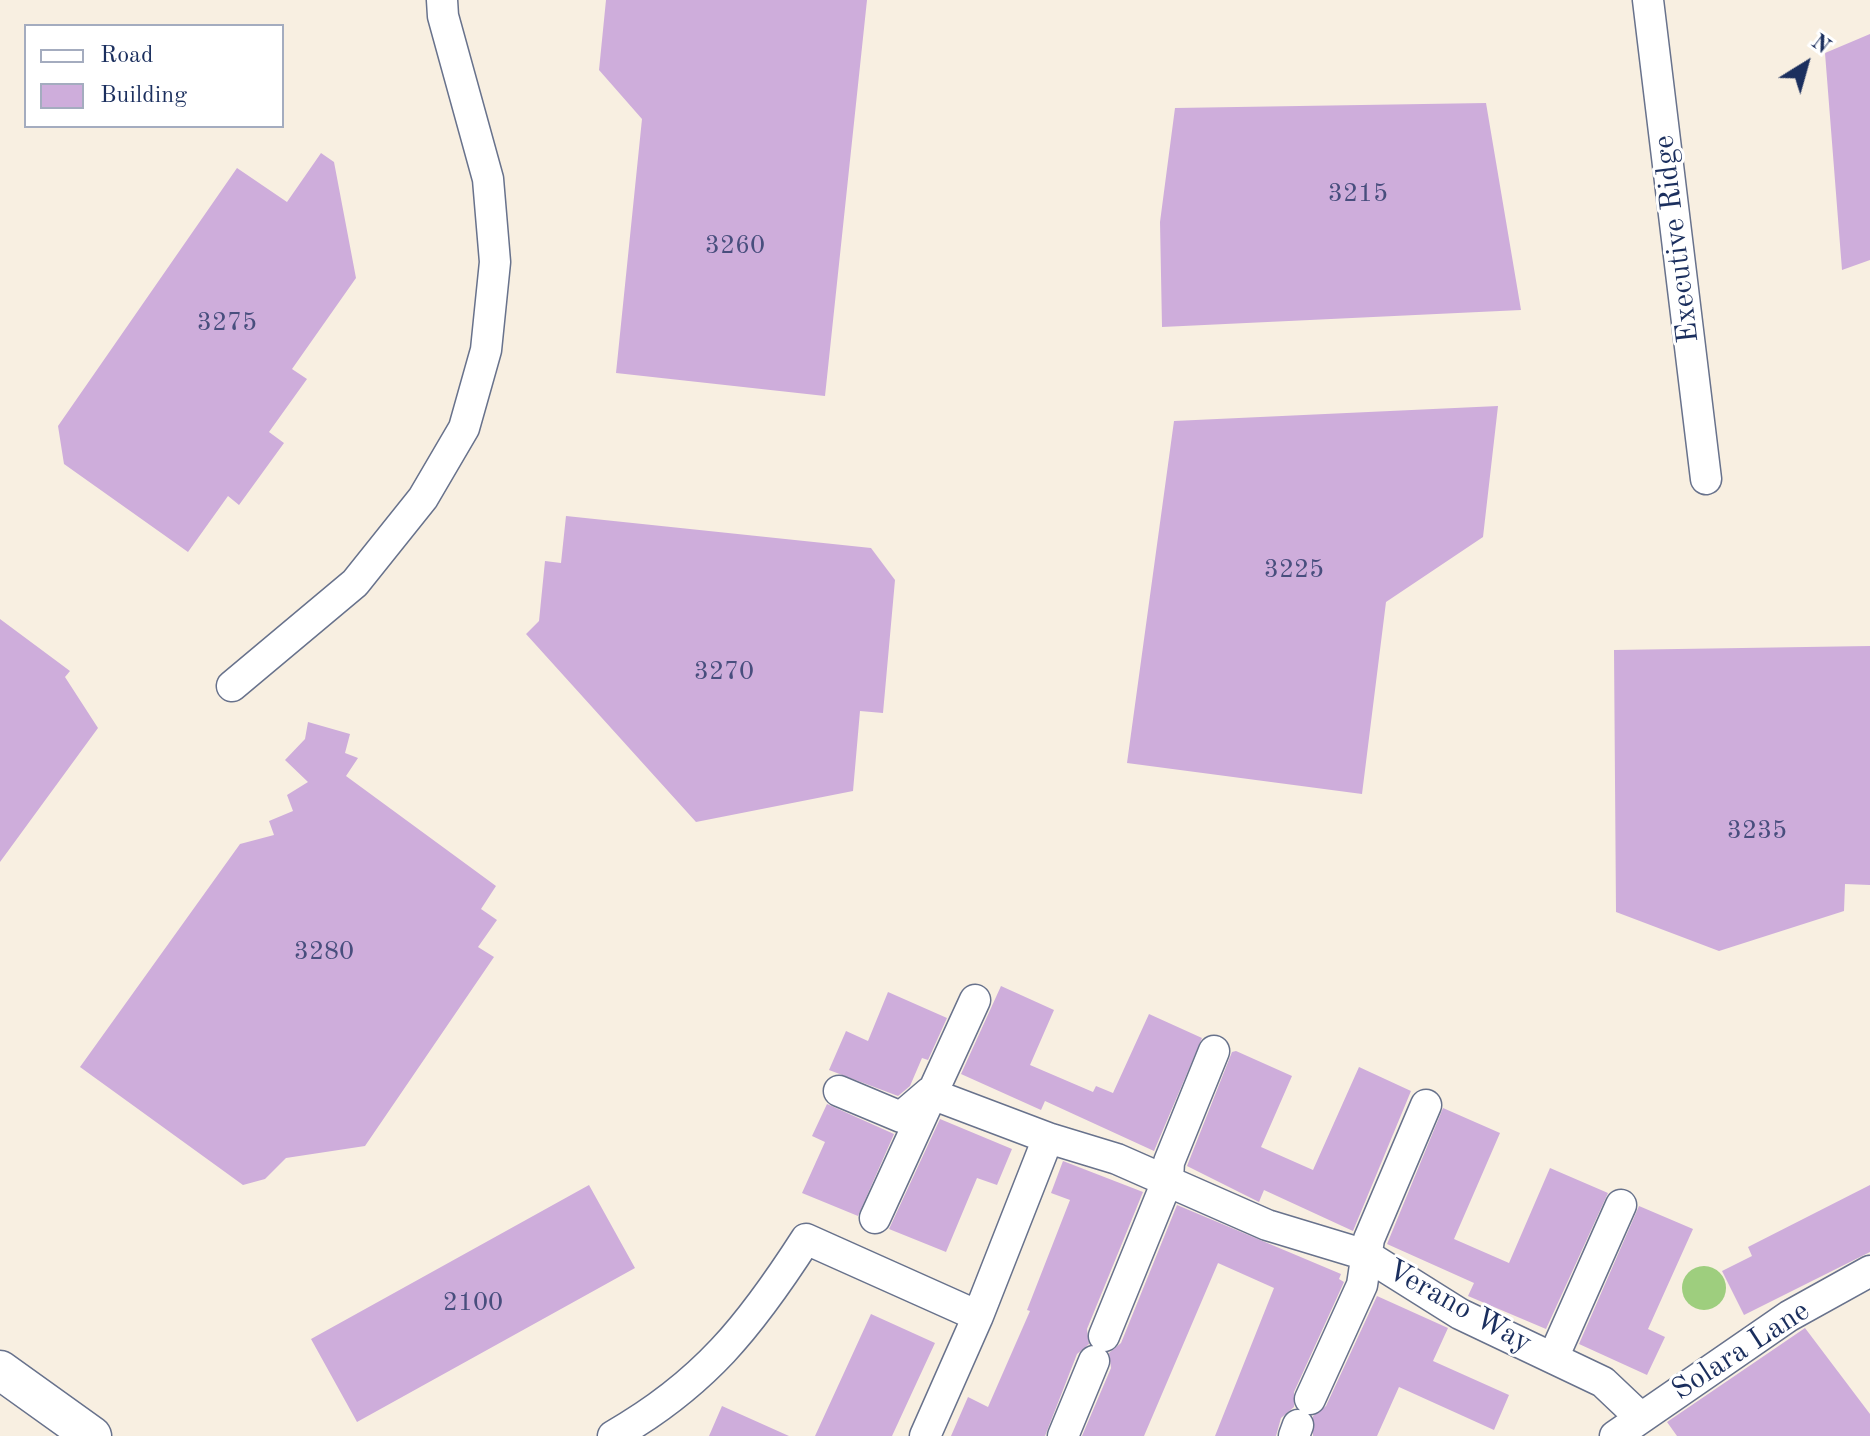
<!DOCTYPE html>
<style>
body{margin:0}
#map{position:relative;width:1870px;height:1436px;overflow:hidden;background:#f8efe1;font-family:"Old Standard TT",serif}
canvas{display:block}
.legend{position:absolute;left:24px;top:24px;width:260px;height:104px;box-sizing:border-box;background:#fff;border:2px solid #a4acbf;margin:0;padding:10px 14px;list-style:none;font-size:24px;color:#1b2f5e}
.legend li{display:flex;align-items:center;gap:16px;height:40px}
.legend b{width:40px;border:2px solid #a4acbf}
.north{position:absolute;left:1766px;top:24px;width:80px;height:80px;-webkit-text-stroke:6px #fff;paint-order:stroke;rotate:37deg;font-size:22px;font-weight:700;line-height:32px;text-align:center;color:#1b2f5e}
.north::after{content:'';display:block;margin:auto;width:28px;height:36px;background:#1b2f5e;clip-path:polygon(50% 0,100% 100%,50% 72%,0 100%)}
</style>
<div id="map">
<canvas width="1870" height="1436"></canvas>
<ul class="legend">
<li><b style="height:10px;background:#fff"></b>Road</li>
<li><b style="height:22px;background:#ceaddb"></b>Building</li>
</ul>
<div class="north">N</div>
</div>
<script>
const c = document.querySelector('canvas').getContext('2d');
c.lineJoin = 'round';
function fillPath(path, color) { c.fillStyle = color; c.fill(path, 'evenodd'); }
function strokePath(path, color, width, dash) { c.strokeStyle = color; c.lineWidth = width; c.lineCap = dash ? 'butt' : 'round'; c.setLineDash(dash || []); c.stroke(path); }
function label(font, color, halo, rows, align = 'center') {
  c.font = font + ' "Old Standard TT",serif'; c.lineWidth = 6; c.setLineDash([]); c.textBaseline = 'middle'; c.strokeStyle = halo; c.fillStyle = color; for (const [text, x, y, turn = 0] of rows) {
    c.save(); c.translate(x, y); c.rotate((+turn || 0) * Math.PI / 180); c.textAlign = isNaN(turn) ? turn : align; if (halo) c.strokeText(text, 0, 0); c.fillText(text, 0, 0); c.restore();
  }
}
const green = new Path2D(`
 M1682 1288a22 22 0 1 1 44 0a22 22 0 1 1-44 0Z`);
const building = new Path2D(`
 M 606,0 L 867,0 L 825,396 L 616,373 L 642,119 L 599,70 Z
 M 1870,34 L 1870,260 L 1842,270 L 1825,53 Z
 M 1486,103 L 1521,310 L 1162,327 L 1160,222 L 1175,108 Z
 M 321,153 L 334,162 L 356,278 L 292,369 L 307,379 L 269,432 L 284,443 L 239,505 L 228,496 L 188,552 L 64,464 L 58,426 L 237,168 L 287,202 Z
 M 1498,406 L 1483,537 L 1386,602 L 1362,794 L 1127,763 L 1174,421 Z
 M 566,516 L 871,548 L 895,580 L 883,713 L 860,711 L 853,791 L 696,822 L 526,634 L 539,621 L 545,561 L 561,563 Z
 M 0,619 L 70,671 L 65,677 L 98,728 L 0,862 Z
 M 1870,646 L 1870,885 L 1845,884 L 1844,911 L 1719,951 L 1616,912 L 1614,650 Z
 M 308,722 L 350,734 L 345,753 L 358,758 L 346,776 L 496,886 L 481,909 L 497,920 L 478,947 L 494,957 L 365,1146 L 286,1158 L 265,1179 L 243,1185 L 80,1067 L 240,844 L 274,835 L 269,821 L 293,811 L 287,795 L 308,782 L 285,760 L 305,739 Z
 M 1001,986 L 1054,1010 L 1030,1065 L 1093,1092 L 1096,1086 L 1113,1093 L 1149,1014 L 1202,1038 L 1154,1151 L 1045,1101 L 1041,1110 L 961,1074 Z
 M 888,992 L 947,1018 L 928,1060 L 922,1058 L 910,1086 L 898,1096 L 829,1070 L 846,1031 L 868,1041 Z
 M 1236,1051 L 1292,1076 L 1261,1147 L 1313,1170 L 1359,1067 L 1411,1091 L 1353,1231 L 1264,1190 L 1259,1202 L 1187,1166 L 1232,1052 Z
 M 827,1104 L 894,1134 L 858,1216 L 802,1193 L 825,1142 L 812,1136 Z
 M 1443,1108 L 1500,1133 L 1454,1239 L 1509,1263 L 1550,1168 L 1608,1193 L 1546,1329 L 1468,1296 L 1474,1283 L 1387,1244 Z
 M 940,1119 L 1012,1149 L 997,1185 L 977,1178 L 946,1252 L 889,1229 Z
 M 1063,1161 L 1143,1192 L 1087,1329 L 1089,1344 L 1077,1354 L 1045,1436 L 951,1436 L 968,1397 L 988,1407 L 1030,1311 L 1027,1310 L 1070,1200 L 1051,1193 Z
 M 589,1185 L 635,1268 L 357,1422 L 311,1339 Z
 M 1870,1185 L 1870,1252 L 1744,1315 L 1722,1271 L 1752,1256 L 1748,1247 Z
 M 1177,1205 L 1341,1274 L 1339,1279 L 1344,1282 L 1294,1392 L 1294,1407 L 1281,1418 L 1276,1436 L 1215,1436 L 1274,1288 L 1218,1263 L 1144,1436 L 1082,1436 L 1111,1368 L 1109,1353 L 1121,1343 Z
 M 1639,1206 L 1693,1229 L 1648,1329 L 1665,1337 L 1647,1375 L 1579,1344 Z
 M 1377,1296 L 1448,1328 L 1433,1361 L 1509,1395 L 1494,1430 L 1399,1387 L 1377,1436 L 1313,1436 L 1313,1416 L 1326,1406 Z
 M 871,1314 L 935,1343 L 892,1436 L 815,1436 Z
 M 1805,1328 L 1870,1414 L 1870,1436 L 1677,1436 L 1667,1422 Z
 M 722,1406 L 789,1436 L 709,1436 Z`);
const minor = new Path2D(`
 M 1648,0 L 1706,479
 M 232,686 L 355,583 L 423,498 L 464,428 L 486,350 L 495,262 L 488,179 L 443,16 L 442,0
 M 839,1091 L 901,1117 L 929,1093 L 1048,1138 L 1117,1159 L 1267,1225 L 1366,1255 L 1460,1314 L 1603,1382 L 1641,1418
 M 875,1218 L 975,1000
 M 1104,1336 L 1168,1179 L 1169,1162 L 1214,1051
 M 1553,1358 L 1621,1205
 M 1310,1399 L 1362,1285 L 1369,1239 L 1426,1105
 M 613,1436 C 704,1384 750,1326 806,1239 L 978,1316
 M 925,1436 L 978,1316 L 1048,1138
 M 1063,1436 L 1094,1361
 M 1294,1436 L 1298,1425
 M 1615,1436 L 1789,1316 L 1870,1271`);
const major = new Path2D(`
 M 0,1370 L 92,1436`);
const numberNames = [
 ["3215",1358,194],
 ["3260",735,246],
 ["3275",227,323],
 ["3225",1294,570],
 ["3270",724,672],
 ["3235",1757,831],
 ["3280",324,952],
 ["2100",473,1303]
];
const streetNames = [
 ["Executive Ridge",1677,239,-97],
 ["Verano Way",1459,1307,29],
 ["Solara Lane",1741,1351,-33]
];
fillPath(green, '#9ece7e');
fillPath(building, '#ceaddb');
strokePath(minor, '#68728c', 33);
strokePath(major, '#68728c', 41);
strokePath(minor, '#fff', 30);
strokePath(major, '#fff', 38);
label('26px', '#484e7d', null, numberNames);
label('30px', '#1b2f5e', '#fff', streetNames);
</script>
